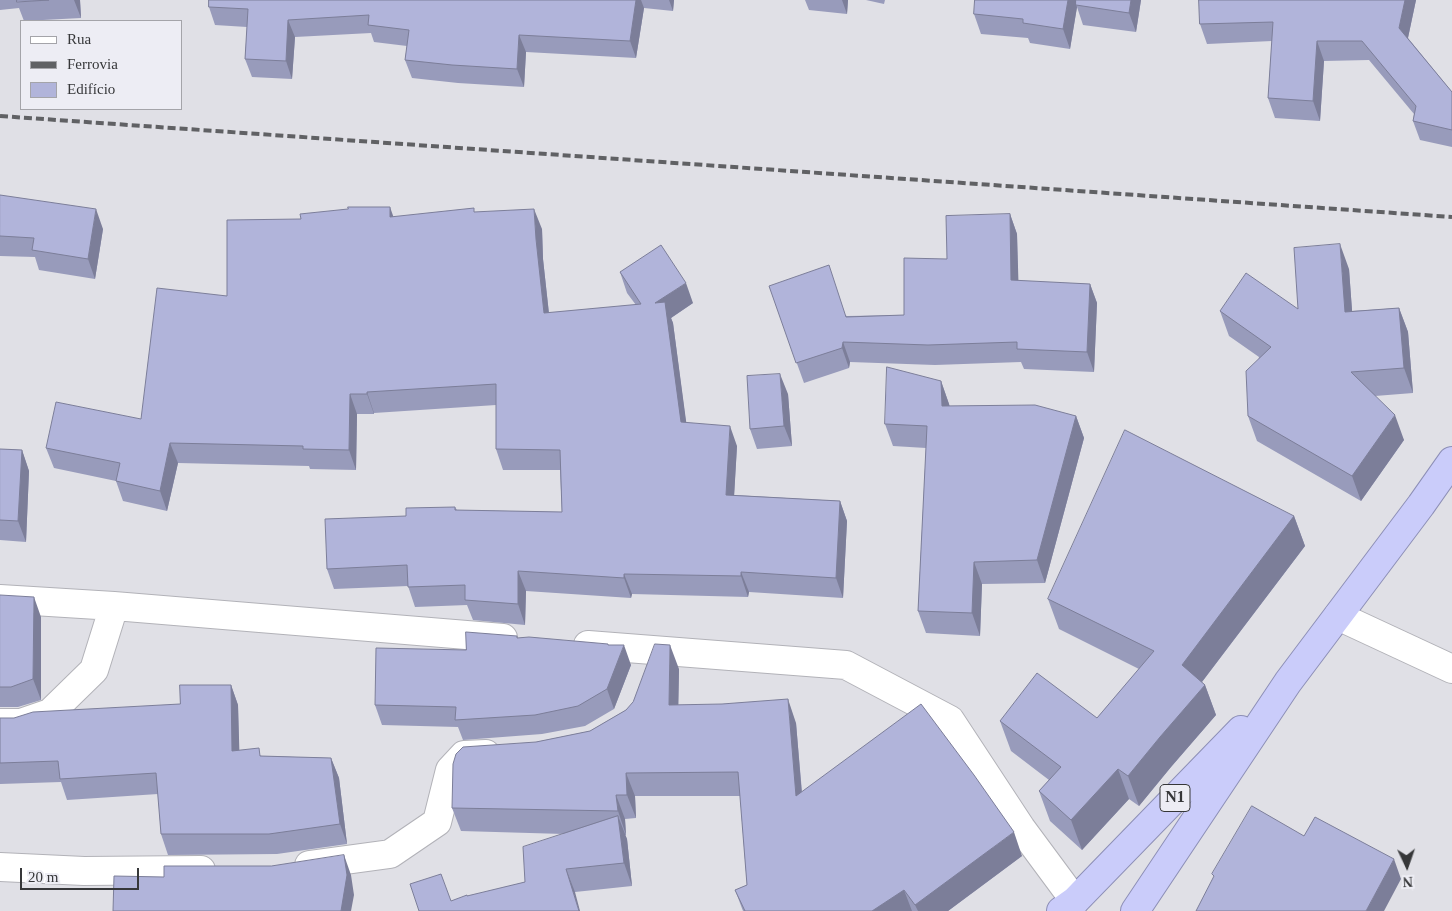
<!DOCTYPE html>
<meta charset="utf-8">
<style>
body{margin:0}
#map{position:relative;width:1452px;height:911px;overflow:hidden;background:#e0e0e6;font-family:Georgia,serif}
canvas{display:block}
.legend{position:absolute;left:20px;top:20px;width:162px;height:90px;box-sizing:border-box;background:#ededf4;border:1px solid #a4a4a9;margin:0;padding:6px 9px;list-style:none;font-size:15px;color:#363739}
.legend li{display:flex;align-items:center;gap:10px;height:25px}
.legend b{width:25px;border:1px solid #a4a4a9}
.north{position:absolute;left:1382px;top:841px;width:50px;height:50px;-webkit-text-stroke:4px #ededf4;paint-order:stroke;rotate:177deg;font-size:14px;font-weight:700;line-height:20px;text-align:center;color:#363739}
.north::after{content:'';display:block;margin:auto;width:18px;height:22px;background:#363739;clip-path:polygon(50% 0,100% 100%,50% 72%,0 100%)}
.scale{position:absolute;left:20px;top:868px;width:119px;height:22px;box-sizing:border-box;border:2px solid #363739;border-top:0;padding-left:6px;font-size:15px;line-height:18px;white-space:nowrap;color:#363739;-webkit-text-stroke:4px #ededf4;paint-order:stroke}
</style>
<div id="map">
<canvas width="1452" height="911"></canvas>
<ul class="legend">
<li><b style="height:6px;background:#fff"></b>Rua</li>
<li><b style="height:6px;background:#606164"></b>Ferrovia</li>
<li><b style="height:14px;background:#b1b4da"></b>Edifício</li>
</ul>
<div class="north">N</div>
<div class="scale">20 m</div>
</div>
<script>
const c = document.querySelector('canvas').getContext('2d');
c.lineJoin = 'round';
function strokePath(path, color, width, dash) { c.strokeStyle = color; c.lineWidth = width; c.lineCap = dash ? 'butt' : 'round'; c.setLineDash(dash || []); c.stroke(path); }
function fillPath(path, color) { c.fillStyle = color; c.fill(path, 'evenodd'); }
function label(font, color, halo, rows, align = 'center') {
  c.font = font + ' Georgia,serif'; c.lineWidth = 4; c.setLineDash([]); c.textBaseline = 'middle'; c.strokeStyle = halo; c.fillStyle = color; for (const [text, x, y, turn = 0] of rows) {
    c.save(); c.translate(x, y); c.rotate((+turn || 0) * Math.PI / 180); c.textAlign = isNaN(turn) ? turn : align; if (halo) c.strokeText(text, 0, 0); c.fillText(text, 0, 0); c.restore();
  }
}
const minor = new Path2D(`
 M 0,599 L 114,606 L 503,638
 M 1338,616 L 1452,669
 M 588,645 L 846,665 L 950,720 L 1021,828 L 1075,901
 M 0,723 L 21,723 L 50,713 L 94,670 L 114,606
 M 309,865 L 390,854 L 437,822 L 450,770 L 464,755 L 486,754
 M 0,867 L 84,871 L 201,870`);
const trunk = new Path2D(`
 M 1061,911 L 1075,901 L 1241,730
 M 1135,911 L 1288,682 L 1421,505 L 1452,461`);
const rail = new Path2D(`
 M 0,116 L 1452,217`);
const wall = new Path2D(`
 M 0,0 L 80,0 L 81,18 L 24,21 L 19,8 L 0,10 Z
 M 209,0 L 674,0 L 673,11 L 644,8 L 636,58 L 526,52 L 524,87 L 458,83 L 412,78 L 405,60 L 407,46 L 374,42 L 371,33 L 295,37 L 292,79 L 252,77 L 245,59 L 247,27 L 215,25 L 209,7 Z
 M 805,0 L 848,0 L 847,14 L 809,10 Z
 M 866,0 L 885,0 L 884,4 Z
 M 975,0 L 1141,0 L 1136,32 L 1083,25 L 1077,7 L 1070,49 L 1030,43 L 1028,38 L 981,34 L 974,14 Z
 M 1199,0 L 1416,0 L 1408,38 L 1452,92 L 1452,147 L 1420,140 L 1413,121 L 1414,114 L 1369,60 L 1324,61 L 1320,121 L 1275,118 L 1268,98 L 1272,41 L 1207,44 L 1200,24 Z
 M 0,195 L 103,229 L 95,279 L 39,270 L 35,257 L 0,256 Z
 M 475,212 L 542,229 L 543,259 L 549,313 L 636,305 L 627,293 L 620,272 L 693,303 L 671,318 L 673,323 L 686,423 L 737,446 L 734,495 L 840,501 L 847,521 L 843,598 L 749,592 L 748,597 L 632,594 L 631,598 L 526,591 L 525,625 L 473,620 L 467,605 L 415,607 L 408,586 L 334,589 L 327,569 L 406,516 L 455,507 L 457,510 L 562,512 L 560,470 L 503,470 L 496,449 L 496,405 L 374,413 L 374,414 L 357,414 L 356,470 L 310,469 L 309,466 L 178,463 L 167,511 L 123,501 L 116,481 L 54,468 L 46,448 L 141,419 L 227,296 L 301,219 L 393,217 Z
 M 1010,214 L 1017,234 L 1018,281 L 1090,284 L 1097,303 L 1094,372 L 1024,369 L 1021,362 L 935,365 L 850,362 L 849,368 L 804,383 L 769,286 L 847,316 L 904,315 L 947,259 Z
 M 1349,269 L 1352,311 L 1399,308 L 1408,332 L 1413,393 L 1375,396 L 1404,440 L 1361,501 L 1257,441 L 1248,416 L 1259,357 L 1229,336 L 1220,311 L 1298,309 Z
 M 941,381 L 949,404 L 950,406 L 1076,416 L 1084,438 L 1045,583 L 982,584 L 980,636 L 926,633 L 918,611 L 926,448 L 893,446 L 885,424 Z
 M 788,394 L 792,446 L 757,449 L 750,429 Z
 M 0,449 L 22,450 L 29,471 L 26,542 L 0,540 Z
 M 1294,516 L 1305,546 L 1202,682 L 1205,685 L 1216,715 L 1171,767 L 1139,806 L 1129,799 L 1082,850 L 1050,821 L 1039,791 L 1049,780 L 1011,751 L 1000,721 L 1097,718 L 1139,669 L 1059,629 L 1048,599 Z
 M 0,595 L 41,617 L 41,700 L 18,707 L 0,707 Z
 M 518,638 L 609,645 L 631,665 L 614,709 L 585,726 L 542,734 L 463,740 L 458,727 L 382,725 L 375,705 L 466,650 Z
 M 679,669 L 678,705 L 796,723 L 802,792 L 1022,856 L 948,911 L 743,911 L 735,890 L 747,885 L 740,796 L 635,796 L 636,818 L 625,819 L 626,835 L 625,835 L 627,839 L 632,886 L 575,892 L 451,901 L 525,882 L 564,834 L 461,831 L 452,808 L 536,742 L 590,731 L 626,710 Z
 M 231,685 L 238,705 L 239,750 L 262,756 L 331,758 L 339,778 L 347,844 L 277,854 L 168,855 L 161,834 L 158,794 L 67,800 L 61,782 L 0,784 L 0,718 L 14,718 L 180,704 Z`);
const shadedWall = new Path2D(`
 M 74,0 L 80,0 L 81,18 Z
 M 636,0 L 641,0 L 644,8 L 636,58 L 630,41 Z
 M 669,0 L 674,0 L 673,11 Z
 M 842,0 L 848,0 L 847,14 Z
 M 1068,0 L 1076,0 L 1076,5 L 1077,7 L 1070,49 L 1063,29 Z
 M 1131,0 L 1141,0 L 1136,32 L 1129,13 Z
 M 1405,0 L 1416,0 L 1406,47 L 1399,28 Z
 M 288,20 L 295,37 L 292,79 L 286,61 Z
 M 519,35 L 526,52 L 524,87 L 517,69 Z
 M 1317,41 L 1324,61 L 1320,121 L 1313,101 Z
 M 390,207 L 397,227 L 390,217 Z
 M 96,209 L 103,229 L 95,279 L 88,259 Z
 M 534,209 L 542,229 L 543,259 L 551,333 L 544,313 L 536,239 Z
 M 1010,214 L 1017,234 L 1019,300 L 1011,280 Z
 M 1340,244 L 1349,269 L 1354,337 L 1345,312 Z
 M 686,283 L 693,303 L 671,318 L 673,323 L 689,443 L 681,422 L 655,303 Z
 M 1090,284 L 1097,303 L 1094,372 L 1087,352 Z
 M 1399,308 L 1408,332 L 1413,393 L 1404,368 Z
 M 843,342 L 850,362 L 849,368 L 842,348 Z
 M 780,374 L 788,394 L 792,446 L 784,426 Z
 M 941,381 L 949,404 L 950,428 L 942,406 Z
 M 367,392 L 374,413 L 374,414 L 367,394 Z
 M 350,394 L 357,414 L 356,470 L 349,450 Z
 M 1395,415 L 1404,440 L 1361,501 L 1352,476 Z
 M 1076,416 L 1084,438 L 1045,583 L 1037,560 Z
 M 730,426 L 737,446 L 733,515 L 726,495 Z
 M 170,443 L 178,463 L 167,511 L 160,491 Z
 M 22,450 L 29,471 L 26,542 L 18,521 Z
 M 840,501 L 847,521 L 843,598 L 836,578 Z
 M 1294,516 L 1305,546 L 1192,695 L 1182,665 Z
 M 974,562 L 982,584 L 980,636 L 972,613 Z
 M 518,571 L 526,591 L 525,625 L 518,604 Z
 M 741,572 L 749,592 L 748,597 L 741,576 Z
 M 624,574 L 632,594 L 631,598 L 624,578 Z
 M 34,597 L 41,617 L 41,700 L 33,679 Z
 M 624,645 L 631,665 L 614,709 L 607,689 Z
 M 670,645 L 679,669 L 678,728 L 669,705 Z
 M 231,685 L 238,705 L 240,772 L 232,751 Z
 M 1205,685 L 1216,715 L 1171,767 L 1139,806 L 1128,776 L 1160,737 Z
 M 788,699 L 796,723 L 804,820 L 796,796 Z
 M 331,758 L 339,778 L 347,844 L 340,824 Z
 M 1118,769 L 1129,799 L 1082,850 L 1071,820 Z
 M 626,773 L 635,796 L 636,818 L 627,795 Z
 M 616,795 L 625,819 L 626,835 L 618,811 Z
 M 618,816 L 627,839 L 632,886 L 624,863 Z
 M 1014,832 L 1022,856 L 948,911 L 918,911 L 915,905 Z
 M 344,855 L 351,875 L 354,895 L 351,911 L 341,911 Z
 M 1394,859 L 1401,879 L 1384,911 L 1366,911 Z
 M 566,869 L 575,892 L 580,911 L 579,911 Z
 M 904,890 L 912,911 L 872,911 Z`);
const building = new Path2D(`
 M 17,0 L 49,0 L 17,2 Z
 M 209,0 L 636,0 L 630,41 L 519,35 L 517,69 L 452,65 L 405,60 L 409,30 L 368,25 L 369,15 L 288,20 L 286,61 L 245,59 L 248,9 L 209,7 Z
 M 975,0 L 1068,0 L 1063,29 L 1023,23 L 1023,19 L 974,14 Z
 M 1076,0 L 1131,0 L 1129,13 L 1076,5 Z
 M 1199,0 L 1405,0 L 1399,28 L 1452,92 L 1452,130 L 1413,121 L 1416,106 L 1362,41 L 1317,41 L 1313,101 L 1268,98 L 1273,22 L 1200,24 Z
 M 0,195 L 96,209 L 88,259 L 32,250 L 34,238 L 0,236 Z
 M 348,207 L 390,207 L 390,217 L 474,208 L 474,212 L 534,209 L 536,239 L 544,313 L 641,304 L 620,272 L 661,245 L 686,283 L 655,303 L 665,302 L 681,422 L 730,426 L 726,495 L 840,501 L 836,578 L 741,572 L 741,576 L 624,574 L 624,578 L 518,571 L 518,604 L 465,600 L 465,585 L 408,587 L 407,565 L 327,569 L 325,519 L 406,516 L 406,508 L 455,507 L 455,510 L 562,512 L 560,450 L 496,449 L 496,384 L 367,392 L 367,394 L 350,394 L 349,450 L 303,449 L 303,446 L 170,443 L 160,491 L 116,481 L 120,463 L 46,448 L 56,402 L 141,419 L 157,288 L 227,296 L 227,220 L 301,219 L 300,214 L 348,209 Z
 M 1010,214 L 1011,280 L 1090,284 L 1087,352 L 1017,349 L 1017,342 L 928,345 L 843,342 L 842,348 L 796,363 L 769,286 L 829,265 L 846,317 L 904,315 L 904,258 L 947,259 L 946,216 Z
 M 1340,244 L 1345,312 L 1399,308 L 1404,368 L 1351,372 L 1395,415 L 1352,476 L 1248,416 L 1246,371 L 1271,347 L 1220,311 L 1246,273 L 1298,309 L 1294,248 Z
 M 887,367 L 941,381 L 942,406 L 1035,405 L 1076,416 L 1037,560 L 974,562 L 972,613 L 918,611 L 927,426 L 885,424 Z
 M 780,374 L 784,426 L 750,429 L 747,376 Z
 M 1125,430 L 1294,516 L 1182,665 L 1205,685 L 1160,737 L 1128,776 L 1118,769 L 1071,820 L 1039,791 L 1061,767 L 1000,721 L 1037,673 L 1097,718 L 1154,651 L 1048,599 Z
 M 0,449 L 22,450 L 18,521 L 0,520 Z
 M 0,595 L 34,597 L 33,679 L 11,687 L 0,687 Z
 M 466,632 L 517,636 L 517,638 L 529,637 L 608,644 L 608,645 L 624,645 L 607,689 L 578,706 L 535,715 L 455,720 L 456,707 L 375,705 L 376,648 L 466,650 Z
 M 655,644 L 670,645 L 669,705 L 722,704 L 788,699 L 796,796 L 921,704 L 974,775 L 1014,832 L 915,905 L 904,890 L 872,911 L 745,911 L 735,890 L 747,885 L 738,772 L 626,773 L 627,795 L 616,795 L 618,811 L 452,808 L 453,764 L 456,754 L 463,747 L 536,742 L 590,731 L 626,710 L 633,702 Z
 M 180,685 L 231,685 L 232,751 L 259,748 L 260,756 L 331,758 L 340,824 L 269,834 L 161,834 L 156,773 L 60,779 L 58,761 L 0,763 L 0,718 L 14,718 L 33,712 L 180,704 Z
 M 1252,806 L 1304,836 L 1315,817 L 1394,859 L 1366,911 L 1196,911 L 1214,876 L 1212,874 Z
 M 618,816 L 624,863 L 566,869 L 579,911 L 419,911 L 410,884 L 441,874 L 451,901 L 467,895 L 467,896 L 525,882 L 523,847 Z
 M 344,855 L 347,875 L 341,911 L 113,911 L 114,876 L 164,877 L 164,866 L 271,866 Z`);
const shields = [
 [1175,798,30]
];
const shieldNames = [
 ["N1",1175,798]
];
strokePath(minor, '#b2b2b8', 30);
strokePath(trunk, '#8d8fb6', 30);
strokePath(minor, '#fff', 28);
strokePath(trunk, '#caccfa', 28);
strokePath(rail, '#606164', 4, [8, 4]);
fillPath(wall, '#989bbb');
fillPath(shadedWall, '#7c7e99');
fillPath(building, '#b1b4da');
strokePath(building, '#7c7e99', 1);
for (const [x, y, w] of shields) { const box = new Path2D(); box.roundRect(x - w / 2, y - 13.5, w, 27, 4); c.fillStyle = '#ededf4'; c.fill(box); strokePath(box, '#363739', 1); }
label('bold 16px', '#363739', null, shieldNames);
</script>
